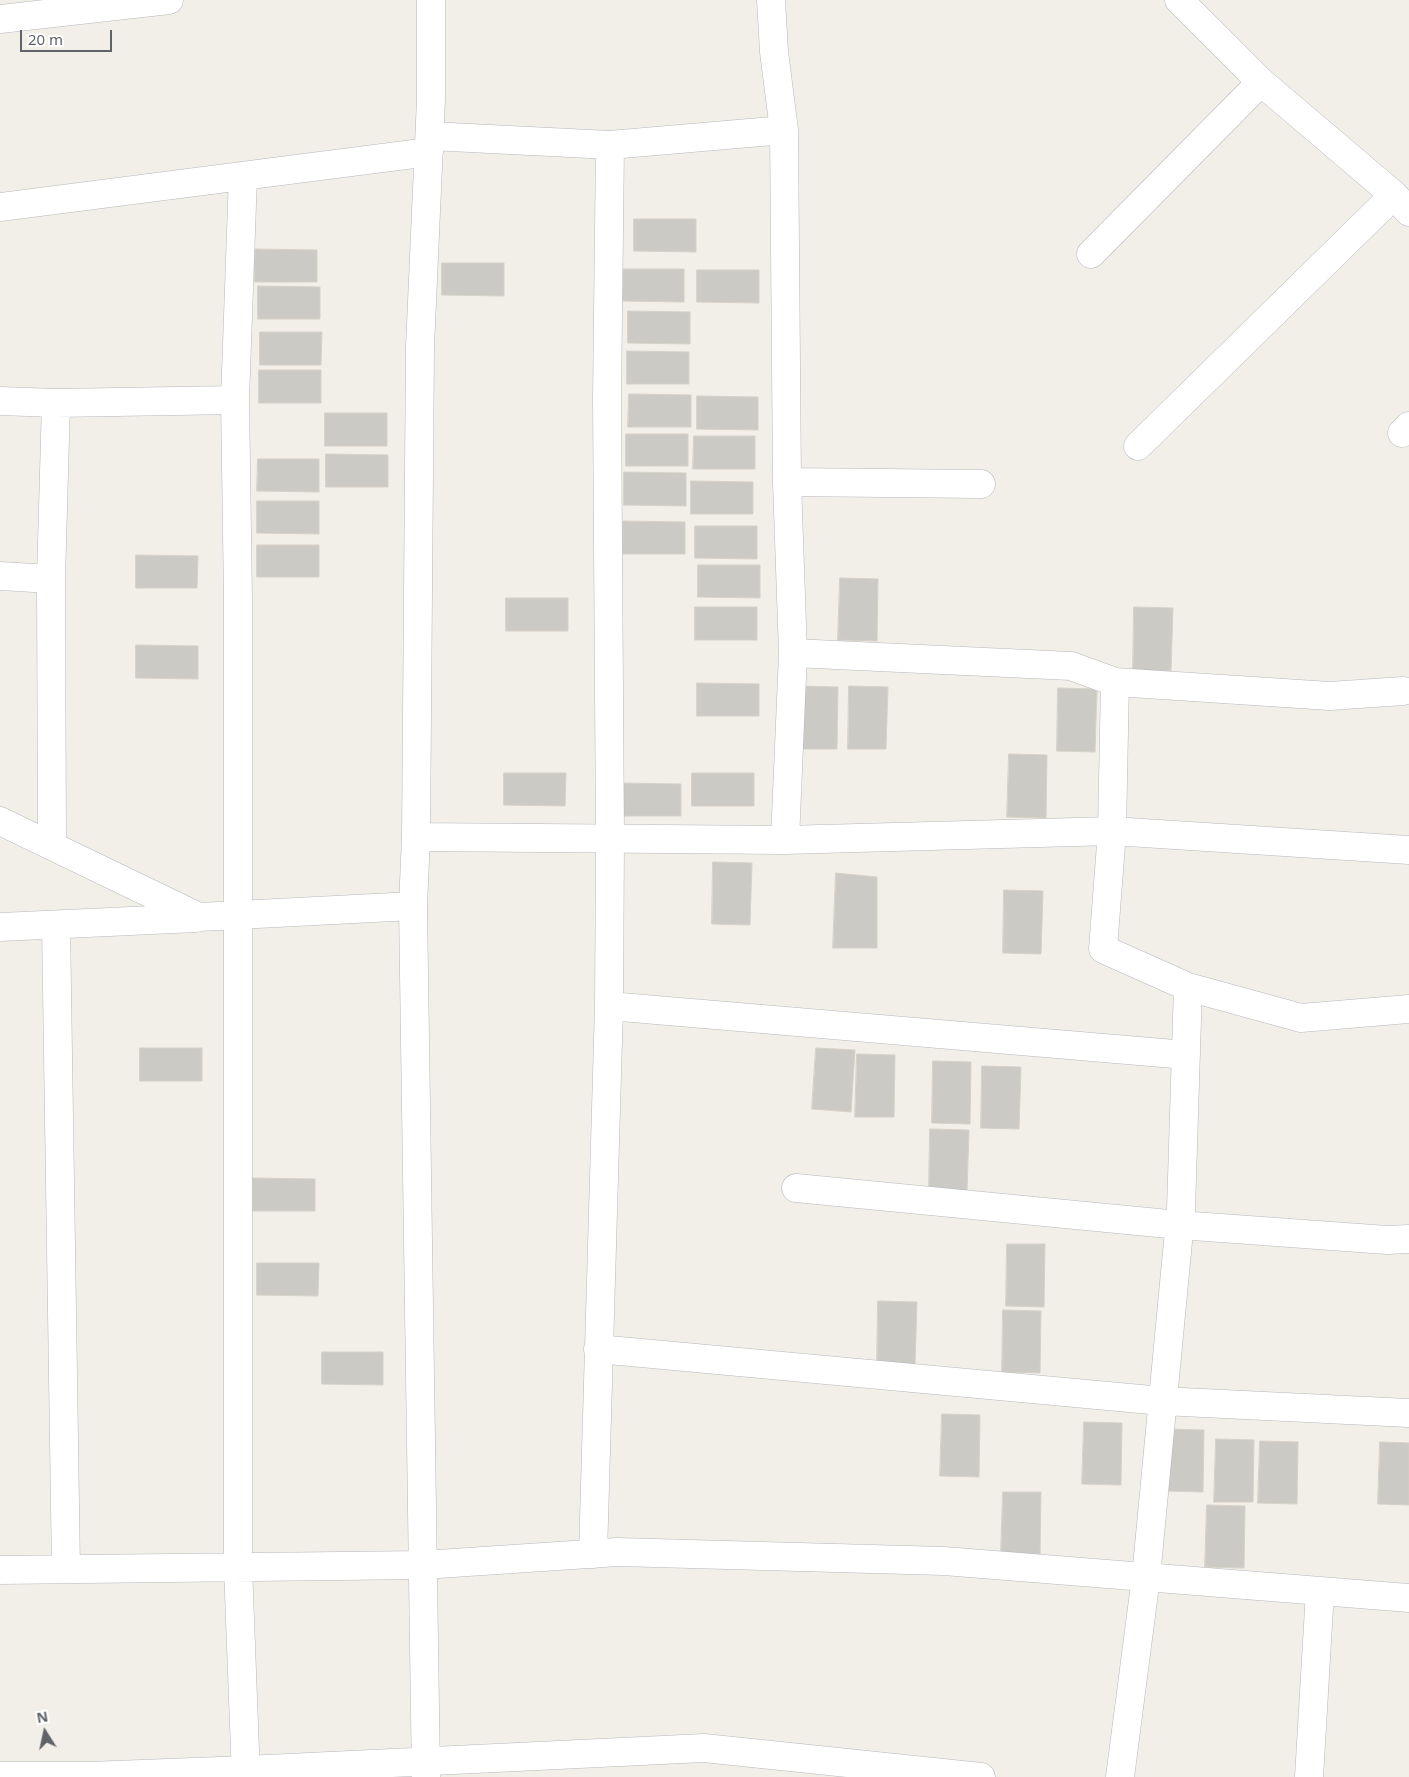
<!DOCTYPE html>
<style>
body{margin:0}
#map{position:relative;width:1409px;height:1777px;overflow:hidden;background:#f1efe8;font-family:"Noto Sans",sans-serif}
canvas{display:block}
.north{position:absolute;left:20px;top:1707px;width:50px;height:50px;-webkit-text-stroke:4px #fff;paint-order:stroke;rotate:350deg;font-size:14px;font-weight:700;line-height:20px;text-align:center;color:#5f6368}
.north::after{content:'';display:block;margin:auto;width:18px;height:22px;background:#5f6368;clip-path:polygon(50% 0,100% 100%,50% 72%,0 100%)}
.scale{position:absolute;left:20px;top:30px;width:92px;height:22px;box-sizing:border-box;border:2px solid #5f6368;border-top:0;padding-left:6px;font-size:15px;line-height:18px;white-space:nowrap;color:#5f6368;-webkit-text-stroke:4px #fff;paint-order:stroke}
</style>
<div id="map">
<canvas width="1409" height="1777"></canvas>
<div class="north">N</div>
<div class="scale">20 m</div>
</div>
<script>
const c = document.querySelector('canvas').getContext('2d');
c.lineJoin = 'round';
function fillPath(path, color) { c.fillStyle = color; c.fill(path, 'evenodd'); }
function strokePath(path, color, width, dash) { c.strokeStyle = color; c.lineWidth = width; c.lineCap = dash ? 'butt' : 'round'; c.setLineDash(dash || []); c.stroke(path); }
const building = new Path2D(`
 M 634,219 L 696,219 L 696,252 L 634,251 Z
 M 255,249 L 317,250 L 317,282 L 255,282 Z
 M 442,263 L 504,263 L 504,296 L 442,295 Z
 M 623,269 L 684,269 L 684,302 L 622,301 Z
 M 697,270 L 759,270 L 759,303 L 697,302 Z
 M 258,286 L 320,287 L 320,319 L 258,319 Z
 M 628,311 L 690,312 L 690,344 L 628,343 Z
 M 260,332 L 322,332 L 321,365 L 260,365 Z
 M 627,351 L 689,352 L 689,384 L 627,384 Z
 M 259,370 L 321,370 L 321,403 L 259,403 Z
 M 629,394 L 691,395 L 691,427 L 628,427 Z
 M 697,396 L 758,397 L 758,430 L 697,429 Z
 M 325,413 L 387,413 L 387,446 L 325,446 Z
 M 626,434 L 688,434 L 688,466 L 626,466 Z
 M 694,436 L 755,436 L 755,469 L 693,469 Z
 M 326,454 L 388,455 L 388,487 L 326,487 Z
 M 258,459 L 319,459 L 319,492 L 257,491 Z
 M 624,472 L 686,473 L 686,506 L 624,505 Z
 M 691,481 L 753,482 L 753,514 L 691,514 Z
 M 257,501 L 319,501 L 319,534 L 257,533 Z
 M 623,521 L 685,522 L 685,554 L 623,554 Z
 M 695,526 L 757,526 L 757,559 L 695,558 Z
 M 257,545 L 319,545 L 319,577 L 257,577 Z
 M 136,555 L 198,556 L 197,588 L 136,588 Z
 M 698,565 L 760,565 L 760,598 L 698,597 Z
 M 840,578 L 878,579 L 877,641 L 838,640 Z
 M 506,598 L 568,598 L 568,631 L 506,631 Z
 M 695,607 L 757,607 L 757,640 L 695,640 Z
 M 1134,607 L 1173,608 L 1171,671 L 1133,670 Z
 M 136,645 L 198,646 L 198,679 L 136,678 Z
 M 697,683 L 759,684 L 759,716 L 697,716 Z
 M 800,686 L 838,687 L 837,749 L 799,749 Z
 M 849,686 L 888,687 L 886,749 L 848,749 Z
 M 1058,688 L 1097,689 L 1095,752 L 1057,751 Z
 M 1009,754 L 1047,755 L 1046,818 L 1007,817 Z
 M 504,773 L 566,773 L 565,806 L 504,805 Z
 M 692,773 L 754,773 L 754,806 L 692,806 Z
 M 620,783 L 681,784 L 681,816 L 619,816 Z
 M 713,862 L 752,863 L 750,925 L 712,924 Z
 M 836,873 L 877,877 L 877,948 L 833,948 Z
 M 1004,890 L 1043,891 L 1041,954 L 1003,953 Z
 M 140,1048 L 202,1048 L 202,1081 L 140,1081 Z
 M 816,1048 L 855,1050 L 851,1112 L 812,1109 Z
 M 857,1054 L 895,1055 L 894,1117 L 855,1117 Z
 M 933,1061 L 971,1062 L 970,1124 L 932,1123 Z
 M 982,1066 L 1021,1067 L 1019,1129 L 981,1128 Z
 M 930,1129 L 969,1130 L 967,1192 L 929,1191 Z
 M 253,1178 L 315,1179 L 315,1211 L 253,1211 Z
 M 1007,1244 L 1045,1244 L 1044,1307 L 1006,1306 Z
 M 257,1263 L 319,1263 L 318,1296 L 257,1295 Z
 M 878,1301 L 917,1302 L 915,1365 L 877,1364 Z
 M 1003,1310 L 1041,1311 L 1040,1373 L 1002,1372 Z
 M 322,1352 L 383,1352 L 383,1385 L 322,1384 Z
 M 942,1414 L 980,1415 L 979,1477 L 940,1476 Z
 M 1084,1422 L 1122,1423 L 1121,1485 L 1082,1484 Z
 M 1166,1429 L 1204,1430 L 1203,1492 L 1165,1491 Z
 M 1216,1439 L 1254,1440 L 1253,1502 L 1214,1502 Z
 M 1260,1441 L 1298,1442 L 1297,1504 L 1258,1503 Z
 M 1380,1442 L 1409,1443 L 1409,1505 L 1378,1504 Z
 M 1003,1492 L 1041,1492 L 1040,1555 L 1001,1554 Z
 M 1207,1505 L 1245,1506 L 1244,1568 L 1205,1567 Z`);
const minor = new Path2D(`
 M 771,0 L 774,52 L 784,130
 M 1179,0 L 1261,82 L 1394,195 L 1409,212
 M 0,19 L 169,0
 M 243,176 L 235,400 L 238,598 L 238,1567 L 246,1777
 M 0,207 L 429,152
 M 1091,254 L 1261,82
 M 0,401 L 56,403 L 235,400
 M 1402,433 L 1409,426
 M 1138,446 L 1394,195
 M 787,482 L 981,484
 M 0,576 L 51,579 L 52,846
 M 51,579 L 56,403
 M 793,653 L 1071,666 L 1115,682 L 1330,696 L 1403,691
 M 1115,682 L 1112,831 L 1409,850
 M 0,821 L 199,917 L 413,906
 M 416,837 L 785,840 L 793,653 L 787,482 L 784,130 L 610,145 L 430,136
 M 785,840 L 1112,831 L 1103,949 L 1188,987 L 1301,1018 L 1409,1009
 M 56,925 L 66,1569
 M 0,927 L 196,918
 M 609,1006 L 1186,1055
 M 796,1188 L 1179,1225 L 1387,1240 L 1409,1239
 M 598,1349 L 1162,1401 L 1409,1413
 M 593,1554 L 609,1006 L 610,839 L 607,399 L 610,145
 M 0,1570 L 423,1565 L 618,1552 L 944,1561 L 1409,1598
 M 0,1776 L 89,1776 L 246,1770 L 704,1748 L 981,1777
 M 426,1777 L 413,906 L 416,837 L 420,347 L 431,99 L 431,0
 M 1120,1777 L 1146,1577 L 1181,1210 L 1188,987
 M 1309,1777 L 1320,1591`);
fillPath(building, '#cccac5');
strokePath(building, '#d6d1c6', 1);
strokePath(minor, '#b5b8bc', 29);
strokePath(minor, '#fff', 28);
</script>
